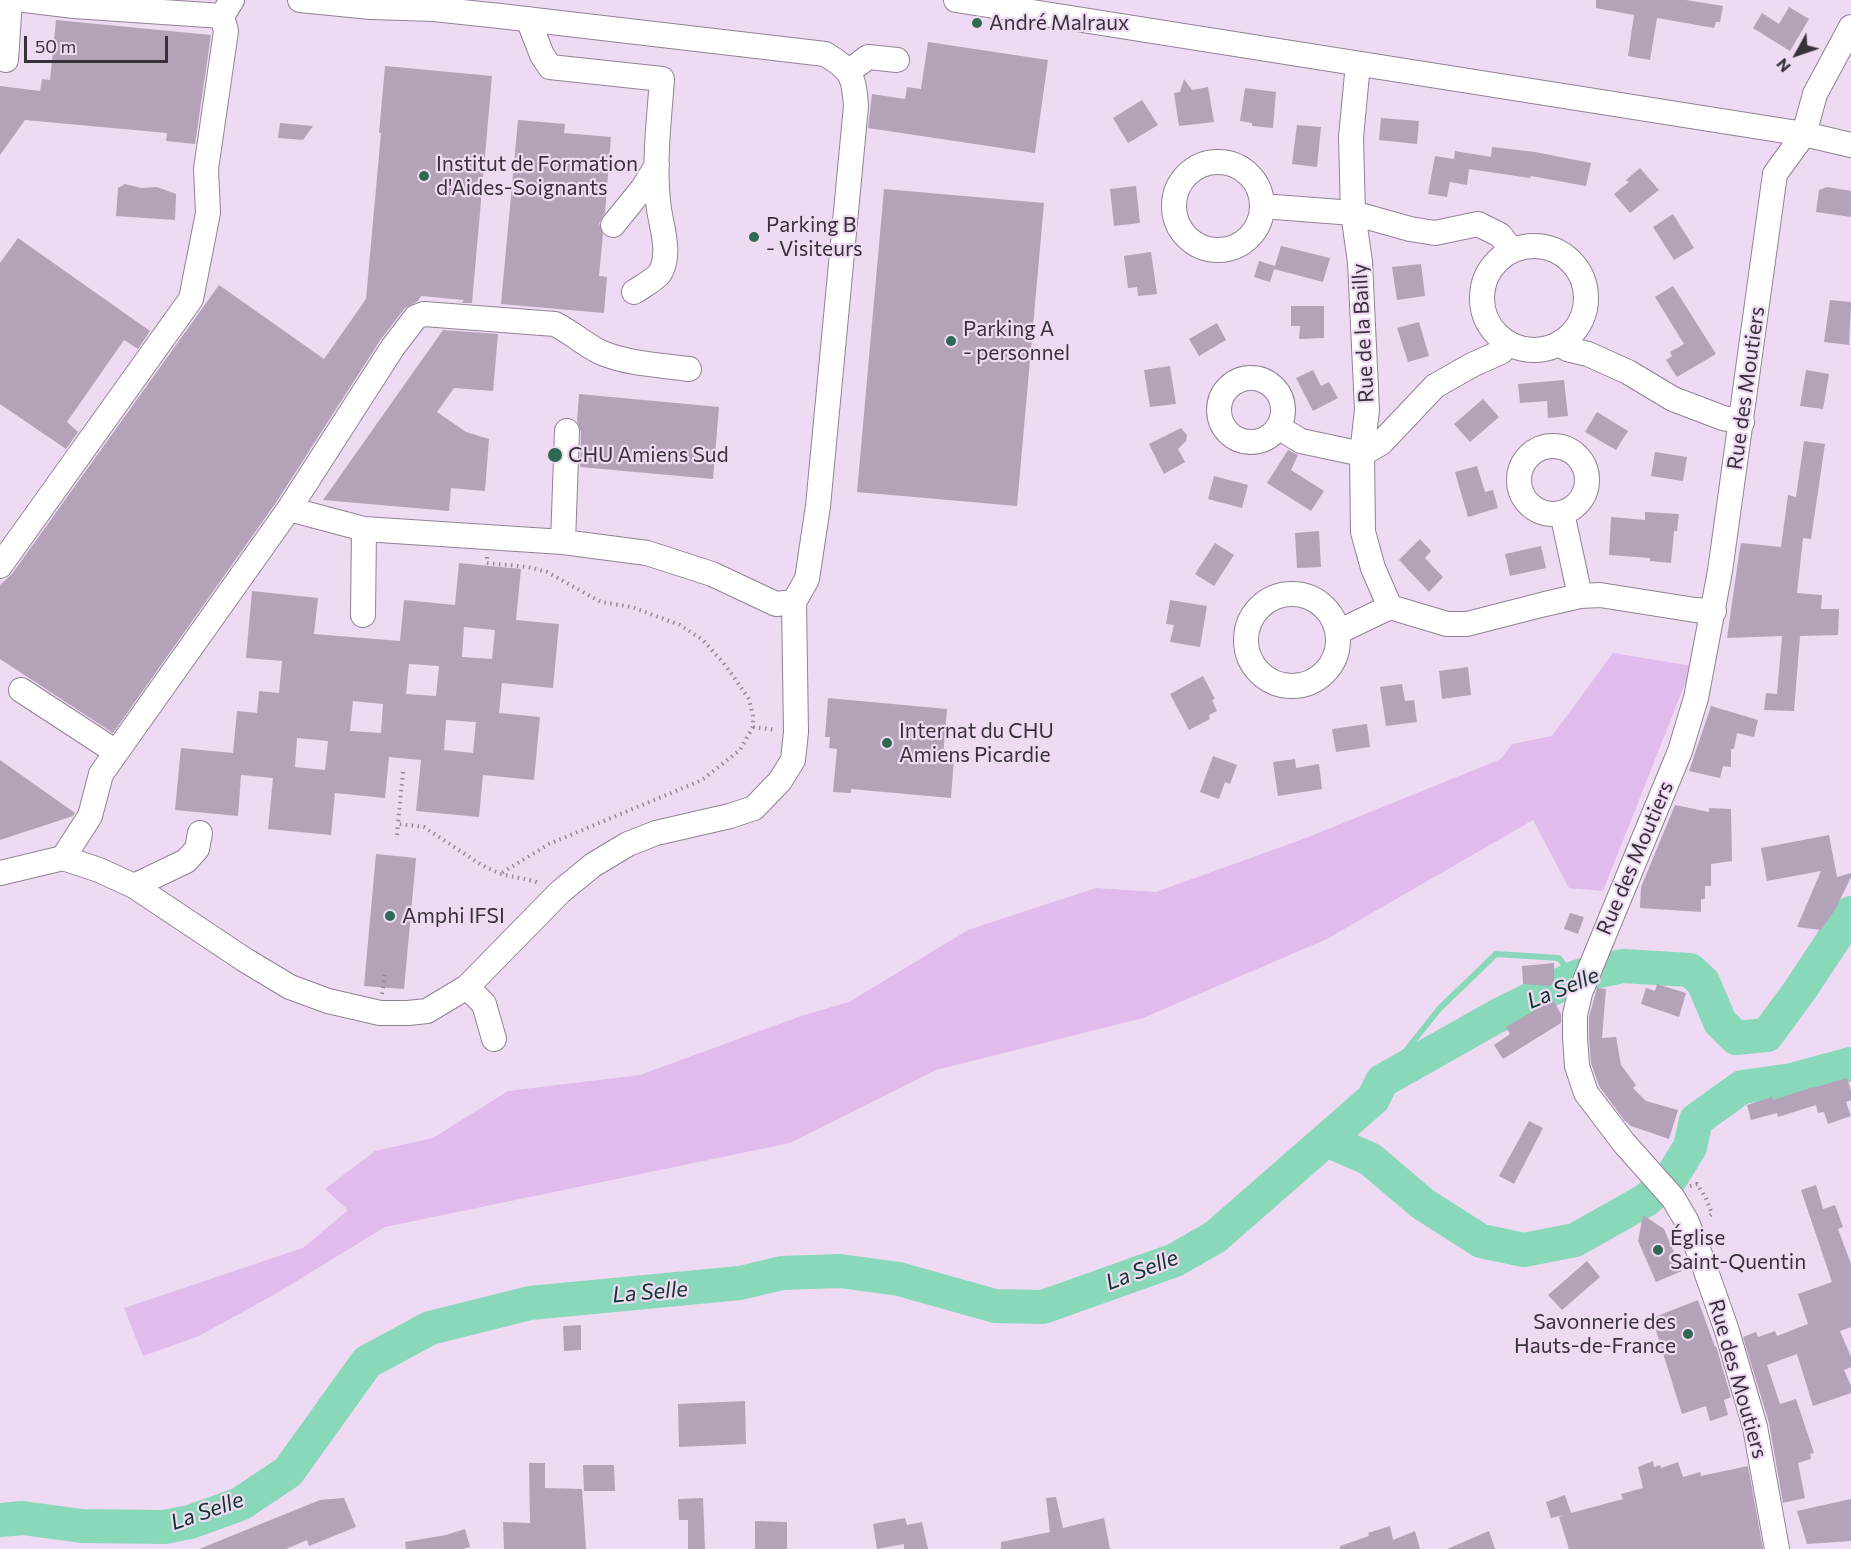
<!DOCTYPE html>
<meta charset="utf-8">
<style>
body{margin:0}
#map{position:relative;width:1851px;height:1549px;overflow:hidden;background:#eedbf3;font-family:Commissioner,sans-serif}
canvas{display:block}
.north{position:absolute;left:1767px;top:24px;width:60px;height:60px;-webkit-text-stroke:4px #eedbf3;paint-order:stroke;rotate:230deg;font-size:16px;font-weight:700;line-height:24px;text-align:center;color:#38313a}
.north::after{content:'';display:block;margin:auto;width:21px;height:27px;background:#38313a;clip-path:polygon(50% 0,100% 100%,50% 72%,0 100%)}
.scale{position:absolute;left:24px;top:36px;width:144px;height:27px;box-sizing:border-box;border:3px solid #38313a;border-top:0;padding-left:8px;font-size:18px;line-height:21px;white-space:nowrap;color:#38313a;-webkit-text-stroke:4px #eedbf3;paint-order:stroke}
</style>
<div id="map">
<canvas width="1851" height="1549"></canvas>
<div class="north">N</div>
<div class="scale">50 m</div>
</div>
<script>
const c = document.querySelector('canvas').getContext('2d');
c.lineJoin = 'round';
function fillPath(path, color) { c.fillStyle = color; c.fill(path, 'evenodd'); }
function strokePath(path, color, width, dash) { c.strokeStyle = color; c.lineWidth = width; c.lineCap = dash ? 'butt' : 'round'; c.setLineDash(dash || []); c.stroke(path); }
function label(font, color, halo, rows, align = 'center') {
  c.font = font + ' Commissioner,sans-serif'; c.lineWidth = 4.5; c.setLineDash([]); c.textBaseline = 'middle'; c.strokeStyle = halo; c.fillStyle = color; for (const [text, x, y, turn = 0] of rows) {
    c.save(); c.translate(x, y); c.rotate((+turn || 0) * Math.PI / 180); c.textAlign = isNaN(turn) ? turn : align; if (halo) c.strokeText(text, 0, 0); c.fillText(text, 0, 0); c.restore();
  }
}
const green = new Path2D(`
 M 1613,653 L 1692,666 L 1603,891 L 1569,888 L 1533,820 L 1327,939 L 1143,1018 L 936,1070 L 790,1143 L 385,1227 L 277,1293 L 199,1336 L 143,1356 L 124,1308 L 303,1248 L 348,1210 L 325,1189 L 375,1151 L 433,1138 L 508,1091 L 640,1075 L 801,1016 L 849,1002 L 968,930 L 1096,888 L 1156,892 L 1306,838 L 1501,759 L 1512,744 L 1552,736 Z`);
const stream = new Path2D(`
 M 1382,1081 L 1439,1009 L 1496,954 L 1559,958 L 1574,978`);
const river = new Path2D(`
 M 1326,1140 L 1370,1159 L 1423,1204 L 1481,1241 L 1524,1250 L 1575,1240 L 1646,1200 L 1671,1178 L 1690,1147 L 1696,1120 L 1742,1087 L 1792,1080 L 1851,1064
 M 0,1520 L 22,1518 L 82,1526 L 164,1527 L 190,1522 L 240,1504 L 288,1472 L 367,1362 L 430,1328 L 530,1303 L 740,1283 L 782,1273 L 840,1271 L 899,1279 L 995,1306 L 1043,1307 L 1175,1260 L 1215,1237 L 1373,1099 L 1382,1081 L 1497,1016 L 1574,978 L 1589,973 L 1623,966 L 1690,970 L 1703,982 L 1720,1022 L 1736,1038 L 1767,1035 L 1800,990 L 1851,913`);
const building = new Path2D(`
 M 1596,0 L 1686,0 L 1723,6 L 1720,22 L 1716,22 L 1714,28 L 1657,18 L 1650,60 L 1628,56 L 1634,15 L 1596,8 Z
 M 1789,7 L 1809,19 L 1790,51 L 1753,28 L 1762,13 L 1779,24 Z
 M 56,20 L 211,35 L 195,144 L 166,141 L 167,133 L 25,120 L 0,155 L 0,86 L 40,91 L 42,79 L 50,80 Z
 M 928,42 L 1048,60 L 1035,153 L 868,128 L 872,94 L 905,99 L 907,87 L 921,89 Z
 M 385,66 L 492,76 L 472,303 L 462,303 L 464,300 L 421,296 L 418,301 L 405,308 L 381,339 L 277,501 L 113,733 L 0,659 L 0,585 L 12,574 L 219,285 L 324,359 L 366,299 L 381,133 L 379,133 Z
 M 1184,79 L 1192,90 L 1208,87 L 1214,122 L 1179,126 L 1174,93 L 1180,92 Z
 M 1245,88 L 1276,92 L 1273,128 L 1252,126 L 1252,123 L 1240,121 Z
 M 1142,100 L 1158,125 L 1128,143 L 1113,118 Z
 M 1381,118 L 1419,121 L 1417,144 L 1379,140 Z
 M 518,120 L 565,124 L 564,133 L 611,137 L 605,213 L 599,223 L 603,234 L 599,276 L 607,277 L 604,313 L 501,304 Z
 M 280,123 L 313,126 L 303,140 L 278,138 Z
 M 1297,125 L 1321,127 L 1317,167 L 1292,164 Z
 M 1492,147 L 1535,152 L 1591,163 L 1586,186 L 1531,176 L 1530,178 L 1469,169 L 1467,185 L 1450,182 L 1447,197 L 1428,194 L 1435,156 L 1454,159 L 1455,151 L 1491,157 Z
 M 1640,168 L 1659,190 L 1630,213 L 1614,194 L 1629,182 L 1626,180 Z
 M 125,184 L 141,188 L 157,187 L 176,194 L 175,220 L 116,216 L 118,188 Z
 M 1136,186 L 1140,223 L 1114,226 L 1110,189 Z
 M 1827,187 L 1851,191 L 1851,217 L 1816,212 L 1819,190 Z
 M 884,189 L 1044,203 L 1017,506 L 857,492 Z
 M 1673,214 L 1694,248 L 1674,260 L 1653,227 Z
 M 18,238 L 150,331 L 138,349 L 124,340 L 67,422 L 78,432 L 66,449 L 0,404 L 0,263 Z
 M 1281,246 L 1330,258 L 1323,282 L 1274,269 Z
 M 1151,252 L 1157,294 L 1138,296 L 1137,287 L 1128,288 L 1124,256 Z
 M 1259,261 L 1275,266 L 1270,282 L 1254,277 Z
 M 1421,264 L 1425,296 L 1397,300 L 1392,267 Z
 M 1673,286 L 1716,354 L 1677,377 L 1666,360 L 1672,356 L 1670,352 L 1684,344 L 1655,297 Z
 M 1830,300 L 1851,302 L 1849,345 L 1824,342 Z
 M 1291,306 L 1324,306 L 1324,338 L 1299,339 L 1300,326 L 1291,326 Z
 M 1419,322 L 1429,356 L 1408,362 L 1397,328 Z
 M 1217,323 L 1226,340 L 1199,356 L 1189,339 Z
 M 443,330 L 498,334 L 493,391 L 454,388 L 437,412 L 466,432 L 489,439 L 485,491 L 451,488 L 449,511 L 323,500 Z
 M 1170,366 L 1176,404 L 1150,407 L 1144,370 Z
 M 1313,370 L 1321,386 L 1329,382 L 1338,398 L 1313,411 L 1296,378 Z
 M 1806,370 L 1829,374 L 1823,409 L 1800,406 Z
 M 1564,380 L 1568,416 L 1548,418 L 1547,401 L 1520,403 L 1518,384 Z
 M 579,394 L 719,407 L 713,479 L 580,467 L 581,432 L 577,421 Z
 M 1483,399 L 1499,417 L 1470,442 L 1454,424 Z
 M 1597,412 L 1628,431 L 1616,450 L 1585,432 Z
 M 1181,428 L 1187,435 L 1186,441 L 1178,449 L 1185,462 L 1164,474 L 1149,444 Z
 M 1804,441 L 1825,444 L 1811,539 L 1803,538 L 1797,593 L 1822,595 L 1821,609 L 1839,609 L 1838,635 L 1800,636 L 1794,711 L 1764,710 L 1766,693 L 1777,694 L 1782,636 L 1727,638 L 1739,554 L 1741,543 L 1781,547 L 1788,495 L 1796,497 Z
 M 1288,450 L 1298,455 L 1291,470 L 1324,491 L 1311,511 L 1267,483 Z
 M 1655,452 L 1687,457 L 1683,481 L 1651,476 Z
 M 1477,466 L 1485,492 L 1493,490 L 1498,508 L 1468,517 L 1455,472 Z
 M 1214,476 L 1248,485 L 1242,508 L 1208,499 Z
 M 1645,512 L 1679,514 L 1677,531 L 1674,531 L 1671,563 L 1650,561 L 1650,558 L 1609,555 L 1611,517 L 1645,520 Z
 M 1319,531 L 1321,567 L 1297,568 L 1295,533 Z
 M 1420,539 L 1431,551 L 1425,558 L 1443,577 L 1429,592 L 1399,560 Z
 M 1215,543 L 1234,555 L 1214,586 L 1195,574 Z
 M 1541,546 L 1546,568 L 1510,576 L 1505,554 Z
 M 459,563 L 521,569 L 516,620 L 559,624 L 553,688 L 502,683 L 499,713 L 540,717 L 534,780 L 483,775 L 479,817 L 416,811 L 421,760 L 389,757 L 385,798 L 335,793 L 331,835 L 268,829 L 273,778 L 241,775 L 238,816 L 175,810 L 181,748 L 233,753 L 237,711 L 257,713 L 259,691 L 279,693 L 282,661 L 246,658 L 252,591 L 318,598 L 314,634 L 400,641 L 404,600 L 455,605 ZM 464,627 L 495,630 L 492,659 L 462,657 ZM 409,664 L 439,666 L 436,696 L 406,694 ZM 353,701 L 383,704 L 381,733 L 350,731 ZM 446,720 L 476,722 L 473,753 L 444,750 ZM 297,738 L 328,741 L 325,770 L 295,767 Z
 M 1170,600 L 1207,606 L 1200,647 L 1170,642 L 1174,625 L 1166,624 Z
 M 1468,667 L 1471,695 L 1442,699 L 1439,671 Z
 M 1203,676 L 1215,699 L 1212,700 L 1217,711 L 1209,715 L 1210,719 L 1189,730 L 1170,694 Z
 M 1402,684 L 1405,701 L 1414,700 L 1417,722 L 1386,726 L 1380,687 Z
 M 828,698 L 947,709 L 943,757 L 954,758 L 951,798 L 851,789 L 851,793 L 833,792 L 837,749 L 829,748 L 830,737 L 825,737 Z
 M 1711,706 L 1758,720 L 1754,737 L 1737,733 L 1734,749 L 1731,749 L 1731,767 L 1723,766 L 1720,778 L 1689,771 Z
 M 1367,724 L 1370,747 L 1336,752 L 1332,729 Z
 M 1213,756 L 1237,765 L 1230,784 L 1225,782 L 1219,799 L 1200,792 Z
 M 1295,759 L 1296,768 L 1319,764 L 1322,789 L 1278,796 L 1273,762 Z
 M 0,760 L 75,813 L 73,816 L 0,840 Z
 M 1675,805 L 1709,812 L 1709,808 L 1731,809 L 1732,861 L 1711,864 L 1711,886 L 1705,886 L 1705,899 L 1701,899 L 1701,912 L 1640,908 L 1641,887 Z
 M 1829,835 L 1837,877 L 1851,873 L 1851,877 L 1836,908 L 1821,930 L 1797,927 L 1821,871 L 1767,881 L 1761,848 Z
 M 376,854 L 416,858 L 404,989 L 364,986 Z
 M 1570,913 L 1584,917 L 1578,934 L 1564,929 Z
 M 1554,963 L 1554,983 L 1549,986 L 1523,984 L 1522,966 Z
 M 1657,984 L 1686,993 L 1679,1017 L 1641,1004 L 1646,988 L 1655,991 Z
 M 1597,988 L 1606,989 L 1602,1038 L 1616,1037 L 1621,1065 L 1636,1085 L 1633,1088 L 1646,1101 L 1678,1110 L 1669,1139 L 1631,1126 L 1624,1120 L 1599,1086 L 1591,1063 L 1589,1037 L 1589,1017 Z
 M 1553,1000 L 1561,1014 L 1561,1023 L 1503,1059 L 1494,1045 L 1510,1034 L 1506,1027 Z
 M 1847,1078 L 1851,1091 L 1851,1100 L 1846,1102 L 1851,1116 L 1828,1124 L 1824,1112 L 1818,1113 L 1816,1105 L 1778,1117 L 1777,1113 L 1751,1120 L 1747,1105 L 1772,1097 L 1773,1100 L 1813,1087 L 1813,1088 Z
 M 1529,1121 L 1543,1128 L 1514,1184 L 1499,1176 Z
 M 1816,1185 L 1823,1209 L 1835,1205 L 1843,1227 L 1838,1229 L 1851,1264 L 1851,1327 L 1840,1331 L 1851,1357 L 1851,1367 L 1844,1370 L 1851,1386 L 1851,1393 L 1813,1406 L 1797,1354 L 1767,1365 L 1780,1404 L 1796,1399 L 1814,1453 L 1810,1454 L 1811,1459 L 1798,1463 L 1805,1498 L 1783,1503 L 1769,1423 L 1743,1337 L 1756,1332 L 1758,1337 L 1775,1331 L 1777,1336 L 1808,1324 L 1798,1294 L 1832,1282 L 1801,1190 Z
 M 1643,1215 L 1664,1229 L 1682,1271 L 1656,1282 L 1638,1241 Z
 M 1587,1261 L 1600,1277 L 1562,1310 L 1548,1295 Z
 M 1698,1300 L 1715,1347 L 1716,1346 L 1731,1397 L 1724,1400 L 1728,1415 L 1710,1421 L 1706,1406 L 1682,1414 L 1652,1318 Z
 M 581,1325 L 581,1350 L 564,1351 L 563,1326 Z
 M 745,1401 L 746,1444 L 679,1447 L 678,1404 Z
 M 1653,1461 L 1654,1467 L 1660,1465 L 1661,1468 L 1678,1462 L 1683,1477 L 1700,1472 L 1701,1476 L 1748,1466 L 1763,1549 L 1569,1549 L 1559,1517 L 1564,1515 L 1551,1518 L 1546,1502 L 1565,1495 L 1571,1513 L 1623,1499 L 1621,1494 L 1643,1488 L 1638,1467 Z
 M 529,1463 L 545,1463 L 545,1488 L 582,1489 L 586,1549 L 504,1549 L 503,1522 L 530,1523 Z
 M 583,1465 L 614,1465 L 615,1491 L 584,1491 Z
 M 1056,1497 L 1063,1528 L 1104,1518 L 1110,1549 L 1001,1549 L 1001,1542 L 1050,1532 L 1046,1498 Z
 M 344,1498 L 356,1527 L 309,1546 L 307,1540 L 286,1549 L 199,1549 L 320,1500 Z
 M 703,1498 L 705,1549 L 688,1549 L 688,1520 L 679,1520 L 678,1499 Z
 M 1851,1499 L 1851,1541 L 1807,1544 L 1797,1511 Z
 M 905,1518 L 907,1525 L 922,1522 L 928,1549 L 904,1549 L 904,1544 L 877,1549 L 873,1524 Z
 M 755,1521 L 787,1522 L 787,1549 L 755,1549 Z
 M 1390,1526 L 1393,1540 L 1415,1531 L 1420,1549 L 1340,1549 L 1340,1546 L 1369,1536 L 1368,1533 Z
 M 465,1529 L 470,1547 L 462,1549 L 406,1549 L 405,1542 L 446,1535 Z
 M 1489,1531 L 1495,1549 L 1447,1549 Z`);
const path = new Path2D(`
 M 487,557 L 487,563 L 528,567 L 547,572 L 601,602 L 632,607 L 680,625 L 703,640 L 726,666 L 749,699 L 753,716 L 753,727 L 740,750 L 702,780 L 549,844 L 500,874
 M 753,727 L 776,730
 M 403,772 L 398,824 L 424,827 L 480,864 L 500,874 L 534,881 L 540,884
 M 397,835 L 398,824
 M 382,994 L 385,975
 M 1690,1186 L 1697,1184 L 1706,1198 L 1712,1214 L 1707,1218`);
const minor = new Path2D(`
 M 25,0 L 74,6 L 222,16 L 232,0
 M 956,0 L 1804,134 L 1851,145
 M 528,19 L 542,55 L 550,67 L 662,79 C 659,122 653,167 659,209 C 662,229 671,254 660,273 C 655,280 641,287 634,292
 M 6,60 L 10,0
 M 1358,64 L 1351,137 L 1353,213 L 1360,262 L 1367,410 L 1362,454 L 1363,532 L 1373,568 L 1390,607 L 1447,624 L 1467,624 L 1545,604 L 1580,596 L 1600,595 L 1695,610 L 1714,611
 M 848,72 L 868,57 L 897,60
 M1174 206a44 44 0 1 1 88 0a44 44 0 1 1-88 0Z
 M 1262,206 L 1353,213 L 1410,229 L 1435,233 L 1478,224 L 1500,235 L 1512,250
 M 613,225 L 643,188 L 657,165
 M1482 298a52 52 0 1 1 104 0a52 52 0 1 1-104 0Z
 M 1560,343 L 1567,349 L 1588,354 L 1628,372 L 1673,399 L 1723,418 L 1742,422
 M1219 410a32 32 0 1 1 64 0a32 32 0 1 1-64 0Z
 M 1278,427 L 1301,441 L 1362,454 L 1381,443 L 1435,386 L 1472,365 L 1501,352 L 1507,343
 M1519 480a34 34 0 1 1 68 0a34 34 0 1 1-68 0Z
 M 289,509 L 364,529 L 563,542 L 647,553 L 712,574 L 776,604 L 794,602
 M 1562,513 L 1580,596
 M 563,542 L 567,431
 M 0,566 L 191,299 L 208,213 L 206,169 L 226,31 L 222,16
 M1246 640a46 46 0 1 1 92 0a46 46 0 1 1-92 0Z
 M 363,615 L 364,529
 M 1338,632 L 1390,607
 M 21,690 L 116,752
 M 63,858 L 90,816 L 101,774 L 289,509 L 393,347 L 416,317 L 424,314 L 555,324 C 571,332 584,344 600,352 C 627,364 660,365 689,369
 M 0,873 L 63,858 L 99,870 L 134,886 L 245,960 L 290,987 L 328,1001 L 380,1013 L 408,1013 L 427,1011 L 467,987 L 560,892 L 593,865 L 628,844 L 656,833 L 730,816 L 754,808 L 780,781 L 793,760 L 796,732 L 794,602 L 807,579 L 818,506 L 856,106 C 854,76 851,69 825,54 L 500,16 L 434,9 L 371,7 L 300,0
 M 134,886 L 186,861 L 197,849 L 200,833
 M 467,987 L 484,1004 L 494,1039
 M 1777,1549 L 1755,1427 L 1727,1331 L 1701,1257 L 1686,1220 L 1673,1198 L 1624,1143 L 1586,1093 L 1577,1066 L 1575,1037 L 1575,1015 L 1580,993 L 1680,751 L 1696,698 L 1720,571 L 1775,174 L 1804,134 L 1815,94 L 1851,27`);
const markers = [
 [977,23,6,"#2d6954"],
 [424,176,6,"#2d6954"],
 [754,237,6,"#2d6954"],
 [951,341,6,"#2d6954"],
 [555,455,8,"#2d6954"],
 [887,743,6,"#2d6954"],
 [390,916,6,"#2d6954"],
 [1658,1250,6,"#2d6954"],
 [1688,1334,6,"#2d6954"]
];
const poiNames = [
 ["André Malraux",989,23],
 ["Institut de Formation",436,164],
 ["d'Aides-Soignants",436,188],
 ["Parking B",766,225],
 ["- Visiteurs",766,249],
 ["Parking A",963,329],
 ["- personnel",963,353],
 ["CHU Amiens Sud",568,455],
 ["Internat du CHU",899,731],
 ["Amiens Picardie",899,755],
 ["Amphi IFSI",402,916],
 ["Église",1670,1238],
 ["Saint-Quentin",1670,1262],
 ["Savonnerie des",1676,1322,"right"],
 ["Hauts-de-France",1676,1346,"right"]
];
const streetNames = [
 ["Rue de la Bailly",1363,333,-93],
 ["Rue des Moutiers",1746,388,-82],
 ["Rue des Moutiers",1635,858,-67],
 ["Rue des Moutiers",1738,1379,74]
];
const waterNames = [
 ["La Selle",1563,988,-22],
 ["La Selle",1142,1270,-21],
 ["La Selle",650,1292,-5],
 ["La Selle",207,1511,-19]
];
fillPath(green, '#e0bbeb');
strokePath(stream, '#88d8b9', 6);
strokePath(river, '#88d8b9', 34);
fillPath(building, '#b3a2b8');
strokePath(minor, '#918196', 26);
strokePath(path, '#958898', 4, [1.5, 4.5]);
strokePath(minor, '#fff', 24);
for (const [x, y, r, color] of markers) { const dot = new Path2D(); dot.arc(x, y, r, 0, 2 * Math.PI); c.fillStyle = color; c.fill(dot); strokePath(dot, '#eedbf3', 2); }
label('21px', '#38313a', '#eedbf3', poiNames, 'left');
label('21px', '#38313a', '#eedbf3', streetNames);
label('italic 22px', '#103529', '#eedbf3', waterNames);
</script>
